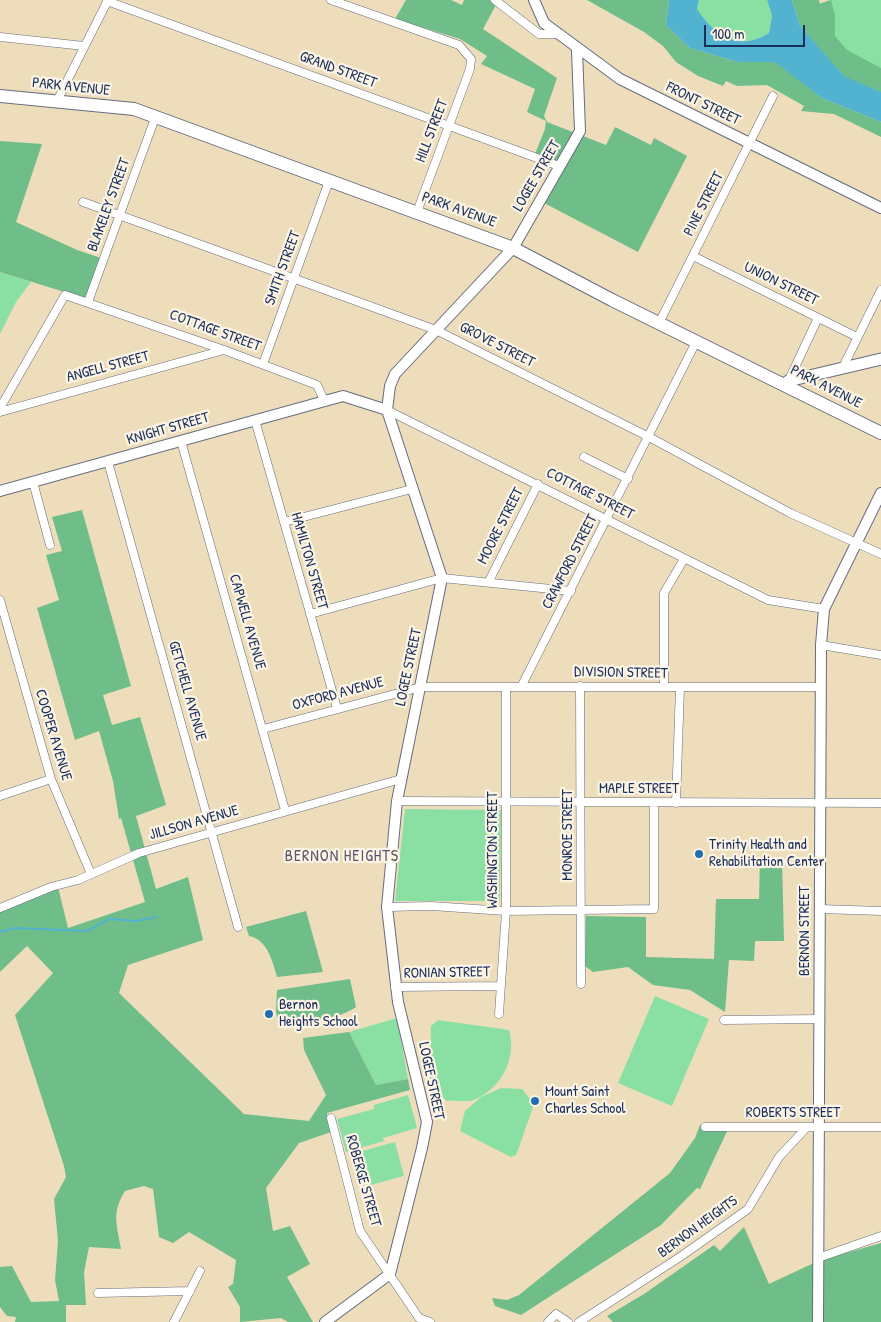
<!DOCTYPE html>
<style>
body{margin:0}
#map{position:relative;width:881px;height:1322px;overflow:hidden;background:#edb;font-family:"Patrick Hand",sans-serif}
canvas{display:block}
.scale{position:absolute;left:704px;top:25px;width:101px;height:22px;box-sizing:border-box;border:2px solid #1b2f5e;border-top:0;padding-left:6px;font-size:15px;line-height:18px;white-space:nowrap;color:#1b2f5e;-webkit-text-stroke:4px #fcf5e5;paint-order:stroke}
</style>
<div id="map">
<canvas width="881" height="1322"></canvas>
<div class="scale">100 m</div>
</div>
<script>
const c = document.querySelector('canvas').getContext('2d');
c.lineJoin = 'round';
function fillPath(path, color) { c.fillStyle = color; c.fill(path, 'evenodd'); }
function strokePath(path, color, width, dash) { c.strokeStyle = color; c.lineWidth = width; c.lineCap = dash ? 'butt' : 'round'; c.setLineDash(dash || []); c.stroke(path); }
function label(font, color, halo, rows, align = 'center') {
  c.font = font + ' "Patrick Hand",sans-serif'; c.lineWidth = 4.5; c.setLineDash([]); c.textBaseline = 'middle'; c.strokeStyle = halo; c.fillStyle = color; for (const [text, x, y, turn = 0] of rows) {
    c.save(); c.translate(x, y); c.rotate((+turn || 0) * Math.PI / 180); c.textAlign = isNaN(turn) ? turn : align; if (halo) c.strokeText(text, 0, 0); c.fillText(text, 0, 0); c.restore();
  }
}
const green = new Path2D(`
 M 699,0 L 767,0 L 772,16 L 769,33 C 737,52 715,36 697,9 Z
 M 830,0 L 881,0 L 881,92 L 844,77 L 800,26 L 796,11 Z
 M 0,272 L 31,282 L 16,302 L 0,334 Z
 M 405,809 L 501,810 L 500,901 L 395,901 Z
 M 655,996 L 709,1019 L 672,1106 L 618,1083 Z
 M 397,1018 L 408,1079 L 376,1085 L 349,1032 Z
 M 438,1020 L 509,1030 C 517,1058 502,1088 474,1100 C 467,1103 455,1100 447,1101 L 430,1085 L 431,1026 Z
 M 501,1088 L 522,1089 L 534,1104 L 518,1150 L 516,1155 L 511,1157 L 460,1131 L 465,1111 L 481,1097 Z
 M 408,1095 L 417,1128 L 383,1138 L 384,1141 L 346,1152 L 337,1119 L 374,1109 L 374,1105 Z
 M 395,1142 L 404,1176 L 367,1186 L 359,1152 Z`);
const forest = new Path2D(`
 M 406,0 L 451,0 L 462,5 L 464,0 L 490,0 L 496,5 L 483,29 L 557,78 L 544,116 L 547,122 L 606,145 L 615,127 L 651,145 L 654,138 L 687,156 L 638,252 L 544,203 L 562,170 L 533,159 L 545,129 L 546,121 L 527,112 L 535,89 L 481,64 L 487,56 L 460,39 L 395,19 Z
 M 587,0 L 669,0 L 666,25 L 690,48 L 738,62 L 775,61 L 822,98 L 881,122 L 881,137 L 834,114 L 801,111 L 804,106 L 767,85 L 737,86 L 726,81 L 723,86 L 698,76 L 676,62 L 663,46 L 644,32 Z
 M 792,0 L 819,0 L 820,4 L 831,0 L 835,15 L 835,36 L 847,50 L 881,68 L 881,92 L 844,77 L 800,26 Z
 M 0,141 L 42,144 L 16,222 L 77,250 L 104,259 L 87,299 L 0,272 Z
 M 82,510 L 131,686 L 103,695 L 112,725 L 140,717 L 166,805 L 136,816 L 156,889 L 188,877 L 203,940 L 128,965 L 119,993 L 244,1114 L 309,1121 L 326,1095 L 304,1050 L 303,1038 L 349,1032 L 376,1085 L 408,1079 L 410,1090 L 327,1113 L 331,1132 L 299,1143 L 266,1188 L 273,1231 L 290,1226 L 310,1264 L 287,1277 L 313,1322 L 288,1322 L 281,1318 L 240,1322 L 240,1307 L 228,1287 L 233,1284 L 236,1260 L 189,1232 L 173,1243 L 159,1237 L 153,1189 L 144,1186 L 125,1191 C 111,1214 117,1224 121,1249 L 89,1247 L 84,1272 L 86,1305 L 66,1305 L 66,1322 L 15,1322 L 16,1317 L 7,1316 L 0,1307 L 0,1267 L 12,1266 L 31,1302 L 59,1301 L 55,1280 L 58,1241 L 54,1199 L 66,1177 L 64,1166 L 15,1015 L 53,973 L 27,946 L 0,972 L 0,910 L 58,887 L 68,928 L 145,902 L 121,818 L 119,819 L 113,781 L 99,731 L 75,740 L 37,608 L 59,600 L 46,555 L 62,551 L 52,517 Z
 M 760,859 L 782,859 L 784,941 L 755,941 L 754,961 L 729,960 L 725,1012 L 690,990 L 653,985 L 628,967 L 593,972 L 585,966 L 586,916 L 646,917 L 646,957 L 714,959 L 716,899 L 759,899 Z
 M 306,911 L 323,972 L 277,977 C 273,962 267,939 249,936 L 246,927 Z
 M 350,979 L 356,1007 C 337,1020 302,1024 279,1022 L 276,1012 L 277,990 Z
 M 700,1125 L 730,1125 L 700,1189 L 697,1188 L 661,1225 L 521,1315 L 495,1306 L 492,1298 L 507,1300 L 519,1295 L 670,1173 L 695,1138 Z
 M 744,1227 L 769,1284 L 818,1261 L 881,1243 L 881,1322 L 613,1322 L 607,1316 L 644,1294 L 714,1245 L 720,1251 Z`);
const water = new Path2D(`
 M 669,0 L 699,0 L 697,9 C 715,36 738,52 769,33 L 772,16 L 767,0 L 792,0 L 800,26 L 844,76 L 881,92 L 881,122 L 822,98 L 775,62 L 738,62 L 690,48 L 666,25 Z`);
const stream = new Path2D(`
 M 0,932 L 15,928 L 87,931 L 109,919 L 136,921 L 156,917`);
const minor = new Path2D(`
 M 331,0 L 459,45 L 471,59 L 470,69 L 417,212
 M 495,0 L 539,34 L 557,34
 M 107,1 L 559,166
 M 0,37 L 84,46
 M 57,101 L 108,0
 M 83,202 L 436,330 L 649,437 L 790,513 L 881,554
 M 693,256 L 857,337
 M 88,302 L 155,118
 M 659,323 L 773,96
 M 263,364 L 329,181
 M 843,367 L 881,290
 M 787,384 L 818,318
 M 0,408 L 65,295 L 224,350 L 317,385 L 324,400
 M 387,410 L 768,600 L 824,609
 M 0,412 L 224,350
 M 255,420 L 337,708
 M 181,441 L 285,810
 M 584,457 L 628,479
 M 108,462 L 238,927
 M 33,482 L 50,545
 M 284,522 L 412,489
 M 489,581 L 538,484
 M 0,600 L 51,779 L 91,874
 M 310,614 L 442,578 L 571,591
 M 821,645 L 881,655
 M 580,686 L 581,984
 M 521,687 L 696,342
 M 664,687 L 664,593 L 684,559
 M 263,729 L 421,687 L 821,687
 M 0,796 L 51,779
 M 397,801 L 881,803
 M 676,803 L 680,688
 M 387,907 L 431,906 L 506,911 L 654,909 L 654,803
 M 0,908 L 51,887 L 78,880 L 139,853 L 401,779
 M 820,909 L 881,911
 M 395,987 L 500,986
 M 499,1014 L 506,911 L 506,687
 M 724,1020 L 820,1019
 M 331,1118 L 360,1231 L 419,1318 L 430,1322
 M 705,1127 L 881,1127
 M 818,1258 L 881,1236
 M 98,1293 L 190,1291
 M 174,1322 L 200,1271
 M 548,1322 L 556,1314 L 568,1322
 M 579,1322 L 680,1257 L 748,1209 L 779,1157 L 807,1127`);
const tertiary = new Path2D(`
 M 534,0 L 544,23 L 620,79 L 881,208
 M 0,491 L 343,396 L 387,410
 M 325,1322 L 390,1274 L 422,1148 L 427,1122 L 398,1002 L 387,907 L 397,801 L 442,578 L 387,410 L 390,386 L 395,374 L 513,248 L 580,131 L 577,50
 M 818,1322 L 821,645 L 824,609 L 881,493`);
const secondary = new Path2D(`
 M 788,381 L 881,359`);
const primary = new Path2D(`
 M 0,96 L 134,109 L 513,248 L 612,300 L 881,433`);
const markers = [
 [699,854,5,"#1f6fb2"],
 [269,1014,5,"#1f6fb2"],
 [535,1101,5,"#1f6fb2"]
];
const streetNames = [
 ["GRAND STREET",338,70,20],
 ["PARK AVENUE",71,87,6],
 ["FRONT STREET",703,104,26],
 ["HILL STREET",432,131,-69],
 ["LOGEE STREET",537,176,-60],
 ["PINE STREET",704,204,-63],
 ["BLAKELEY STREET",109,205,-70],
 ["PARK AVENUE",459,210,20],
 ["SMITH STREET",283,268,-70],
 ["UNION STREET",781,284,26],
 ["COTTAGE STREET",215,331,20],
 ["GROVE STREET",497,345,27],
 ["ANGELL STREET",108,367,-15],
 ["PARK AVENUE",826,387,27],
 ["KNIGHT STREET",168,429,-16],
 ["COTTAGE STREET",590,494,27],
 ["MOORE STREET",501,526,-63],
 ["HAMILTON STREET",309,561,74],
 ["CRAWFORD STREET",570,562,-63],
 ["CAPWELL AVENUE",247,622,74],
 ["LOGEE STREET",409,667,-78],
 ["DIVISION STREET",621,673,1],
 ["GETCHELL AVENUE",187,691,74],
 ["OXFORD AVENUE",338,694,-15],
 ["COOPER AVENUE",53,735,73],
 ["MAPLE STREET",639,789],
 ["JILLSON AVENUE",194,823,-16],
 ["MONROE STREET",568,835,-90],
 ["WASHINGTON STREET",493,850,-90],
 ["BERNON STREET",805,931,-90],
 ["RONIAN STREET",447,973,-1],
 ["LOGEE STREET",431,1081,78],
 ["ROBERTS STREET",793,1113],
 ["ROBERGE STREET",363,1181,74],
 ["BERNON HEIGHTS",698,1227,-36]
];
const poiNames = [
 ["Trinity Health and",709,845],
 ["Rehabilitation Center",709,862],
 ["Bernon",279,1005],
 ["Heights School",279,1022],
 ["Mount Saint",545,1092],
 ["Charles School",545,1109]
];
const neighbourhoodNames = [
 ["BERNON HEIGHTS",342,857]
];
fillPath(green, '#8ae0a3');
fillPath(forest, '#6fbe89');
fillPath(water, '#51b3d0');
strokePath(stream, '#51b3d0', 2);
strokePath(minor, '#656c7f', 9);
strokePath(tertiary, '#656c7f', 12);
strokePath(secondary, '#656c7f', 13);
strokePath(primary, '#656c7f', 14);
strokePath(minor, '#fff', 8);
strokePath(tertiary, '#fff', 10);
strokePath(secondary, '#fff', 11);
strokePath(primary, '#fff', 12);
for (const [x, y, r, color] of markers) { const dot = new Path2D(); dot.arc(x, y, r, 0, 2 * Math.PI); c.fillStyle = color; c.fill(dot); strokePath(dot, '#fcf5e5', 2); }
label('15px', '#1b2f5e', '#fcf5e5', streetNames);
label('15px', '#1b2f5e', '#fcf5e5', poiNames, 'left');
c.letterSpacing = '1px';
label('16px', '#5b536b', '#fcf5e5', neighbourhoodNames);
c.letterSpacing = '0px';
</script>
